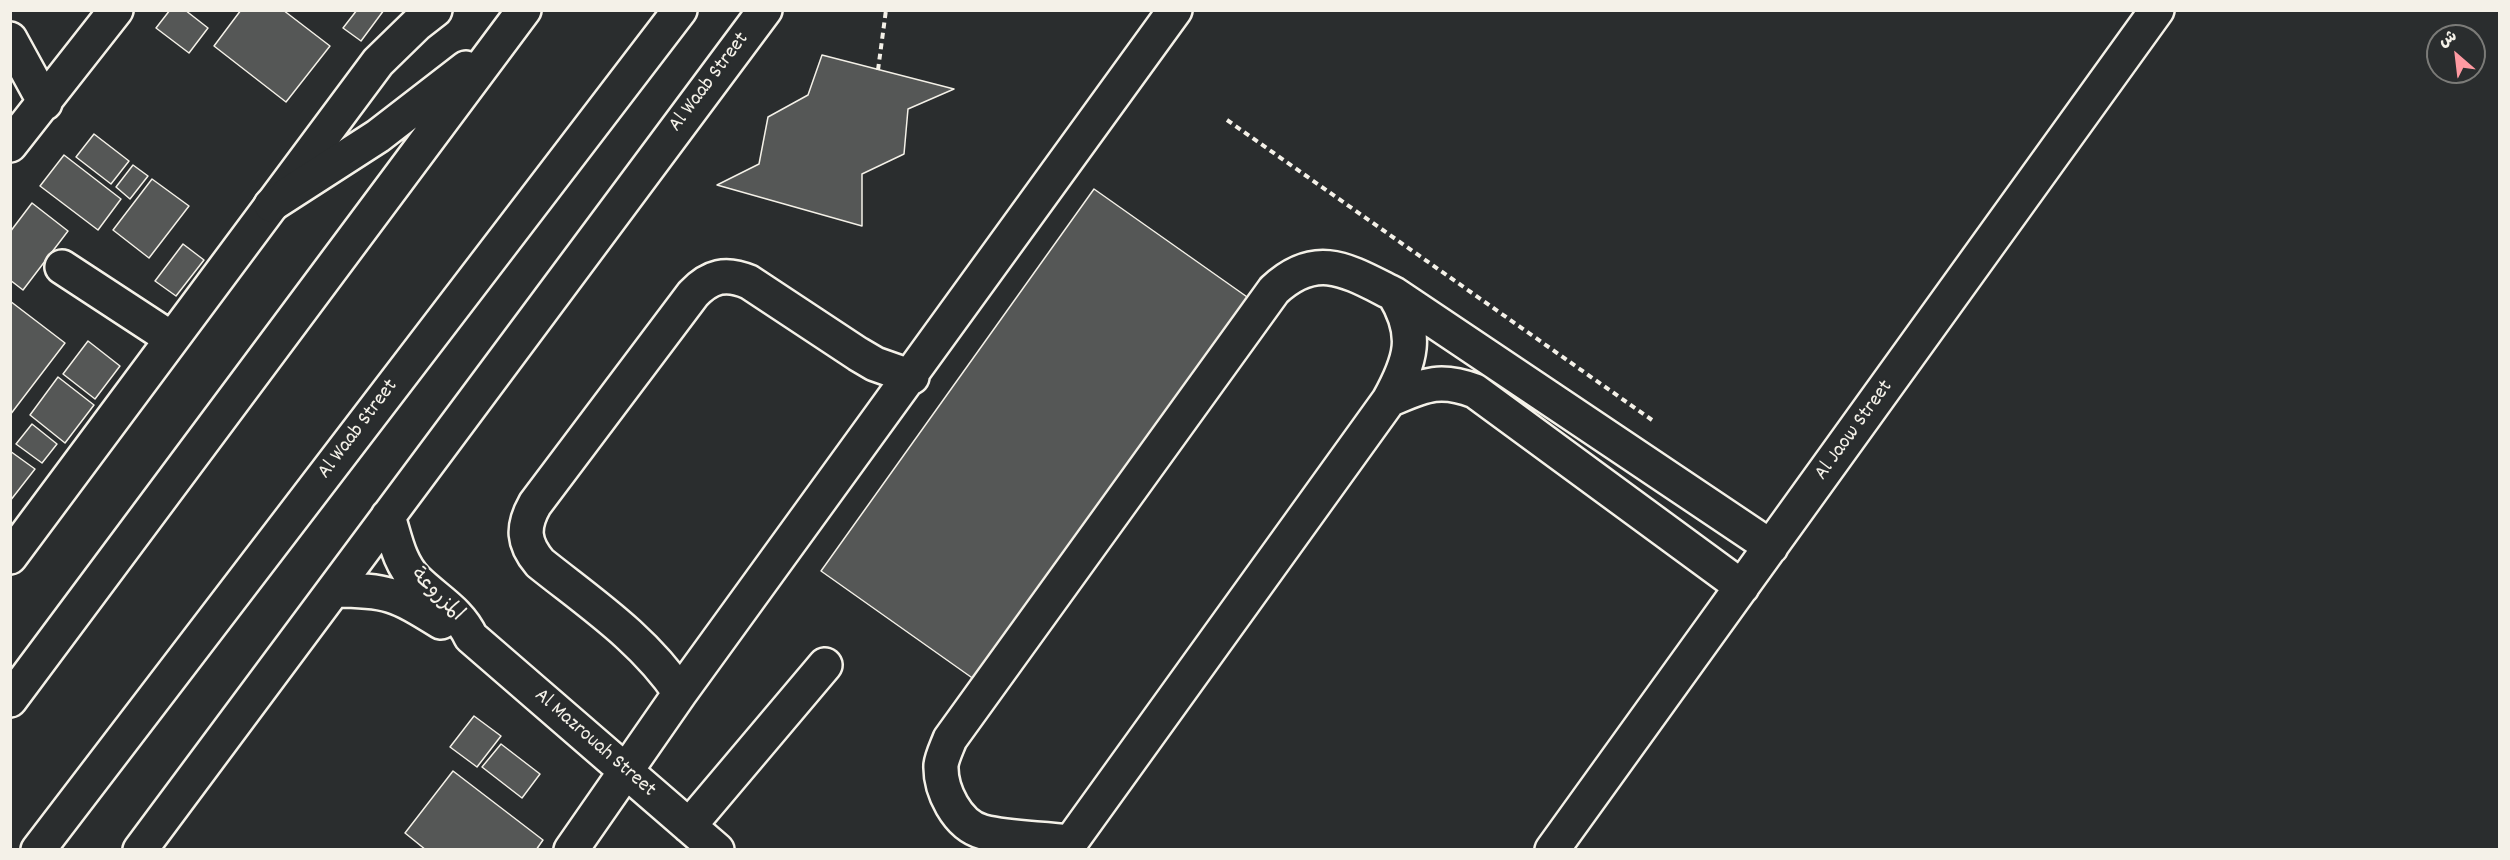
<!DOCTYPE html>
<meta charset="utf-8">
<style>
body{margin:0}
#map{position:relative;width:2510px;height:860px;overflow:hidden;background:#2a2d2e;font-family:Dekko,"Playpen Sans Arabic",sans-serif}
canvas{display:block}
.frame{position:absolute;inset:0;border:12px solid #f4f1e8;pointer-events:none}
.north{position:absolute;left:2426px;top:24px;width:60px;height:60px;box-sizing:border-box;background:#2a2d2e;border:2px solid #7b7b78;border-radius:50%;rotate:332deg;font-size:16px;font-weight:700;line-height:24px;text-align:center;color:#f4f1e8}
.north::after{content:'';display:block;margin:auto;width:21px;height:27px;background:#ff9aa2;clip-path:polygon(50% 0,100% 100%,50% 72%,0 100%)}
</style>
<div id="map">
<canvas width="2510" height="860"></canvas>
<div class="frame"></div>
<div class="north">ش</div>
</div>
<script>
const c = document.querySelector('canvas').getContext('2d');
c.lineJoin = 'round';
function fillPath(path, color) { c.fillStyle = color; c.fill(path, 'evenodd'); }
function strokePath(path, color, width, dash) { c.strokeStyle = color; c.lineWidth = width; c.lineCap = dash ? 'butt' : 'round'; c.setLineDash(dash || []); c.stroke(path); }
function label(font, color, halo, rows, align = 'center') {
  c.font = font + ' Dekko,"Playpen Sans Arabic",sans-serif'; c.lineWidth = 4.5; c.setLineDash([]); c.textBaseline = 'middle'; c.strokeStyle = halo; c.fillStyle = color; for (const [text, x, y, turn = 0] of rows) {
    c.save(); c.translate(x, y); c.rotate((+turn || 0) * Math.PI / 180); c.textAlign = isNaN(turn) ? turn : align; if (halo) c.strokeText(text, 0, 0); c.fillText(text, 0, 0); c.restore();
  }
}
const building = new Path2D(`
 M 170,10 L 185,10 L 208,28 L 189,53 L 156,28 Z
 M 241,10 L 283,10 L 330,46 L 286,102 L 214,46 Z
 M 357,10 L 384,10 L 361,41 L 343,28 Z
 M 822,55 L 954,89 L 908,109 L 904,154 L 862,174 L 862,226 L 717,185 L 759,164 L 768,117 L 808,95 Z
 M 94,134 L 129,161 L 111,184 L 76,157 Z
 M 64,155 L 121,199 L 98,230 L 40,186 Z
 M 133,165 L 148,176 L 130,199 L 116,187 Z
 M 152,179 L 189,206 L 149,258 L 113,230 Z
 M 1094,189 L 1250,299 L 978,682 L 821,571 Z
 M 32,203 L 68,231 L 23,290 L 10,280 L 10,232 Z
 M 183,244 L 204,260 L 176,296 L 155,281 Z
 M 10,301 L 65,343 L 10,415 Z
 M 88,341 L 120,366 L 95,399 L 63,374 Z
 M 58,377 L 94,405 L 65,443 L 30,415 Z
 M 32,424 L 57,444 L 42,463 L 16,444 Z
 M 10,451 L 35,469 L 10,501 Z
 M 474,716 L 501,736 L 477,767 L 450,747 Z
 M 501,744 L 540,774 L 522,798 L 482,767 Z
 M 453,771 L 543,840 L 536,850 L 426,850 L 405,833 Z`);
const path = new Path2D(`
 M 878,70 L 886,10
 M 1227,120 L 1652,420`);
const minor = new Path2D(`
 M 10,39 L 45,103
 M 10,145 L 116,10
 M 62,267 L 172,339
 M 1389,400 C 1423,386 1438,377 1475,391 L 1742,587
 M 388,516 C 395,538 399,563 416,580 C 436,600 459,611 471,637 L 717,850
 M 10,557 L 378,62 L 417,24 L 435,10
 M 334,590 C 388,590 396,594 441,622
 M 680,693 C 644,639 590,603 540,563 C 523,543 522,527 535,504 L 693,294 C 710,276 726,272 749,282 L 858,354 L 875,364 L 912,377
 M 689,826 L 825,665
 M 1070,842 C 1042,838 1010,839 983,832 C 957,825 940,790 941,765 C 942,757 947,747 950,739 L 1274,290 C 1317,250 1348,271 1394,294 L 1771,547
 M 140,850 L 765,10
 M 571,850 L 680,693 L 1175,10
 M 1065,850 L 1389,400 C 1411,360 1419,335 1394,294
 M 1552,850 L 2157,10`);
const major = new Path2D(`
 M 271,205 L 378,136 L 466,68
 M 10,700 L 524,10
 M 38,850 L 680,10`);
const streetNames = [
 ["Al Waab Street",710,83,-53],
 ["Al Waab Street",359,430,-53],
 ["Al Jaow Street",1855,431,-54],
 ["المزروعة",436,596,45],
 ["Al Mazrouah Street",594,744,41]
];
fillPath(building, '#555756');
strokePath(building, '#f4f1e8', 1.5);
strokePath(minor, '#f4f1e8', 38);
strokePath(major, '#f4f1e8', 38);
strokePath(path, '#f4f1e8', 4, [6, 4.5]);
strokePath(minor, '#2a2d2e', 33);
strokePath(major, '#2a2d2e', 33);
label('21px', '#f4f1e8', '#2a2d2e', streetNames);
</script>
